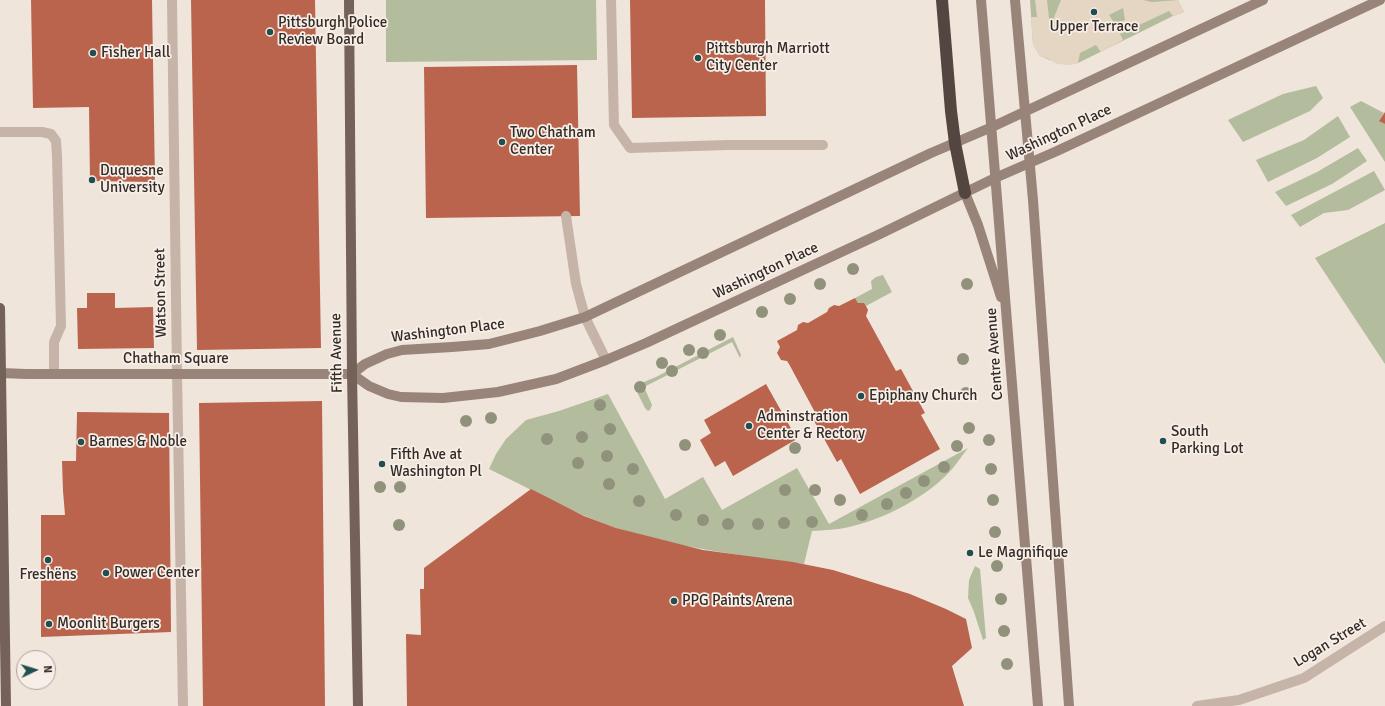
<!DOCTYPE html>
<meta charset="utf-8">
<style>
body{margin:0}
#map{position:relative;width:1385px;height:706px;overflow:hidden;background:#efe5db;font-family:Signika,sans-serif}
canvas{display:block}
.north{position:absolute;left:16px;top:650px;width:40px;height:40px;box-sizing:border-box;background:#f7efe7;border:1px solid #a9a19a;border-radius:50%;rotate:86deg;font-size:11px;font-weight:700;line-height:16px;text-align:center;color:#332b27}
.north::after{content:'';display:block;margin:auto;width:14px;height:18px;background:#214f50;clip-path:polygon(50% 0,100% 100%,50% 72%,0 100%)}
</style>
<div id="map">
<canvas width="1385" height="706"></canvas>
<div class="north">N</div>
</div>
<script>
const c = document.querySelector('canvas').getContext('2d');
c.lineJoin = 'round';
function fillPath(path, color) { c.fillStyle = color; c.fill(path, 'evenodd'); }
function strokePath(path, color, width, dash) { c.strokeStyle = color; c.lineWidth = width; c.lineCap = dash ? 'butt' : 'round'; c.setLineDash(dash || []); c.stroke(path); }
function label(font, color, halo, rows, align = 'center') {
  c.font = font + ' Signika,sans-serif'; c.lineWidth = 3.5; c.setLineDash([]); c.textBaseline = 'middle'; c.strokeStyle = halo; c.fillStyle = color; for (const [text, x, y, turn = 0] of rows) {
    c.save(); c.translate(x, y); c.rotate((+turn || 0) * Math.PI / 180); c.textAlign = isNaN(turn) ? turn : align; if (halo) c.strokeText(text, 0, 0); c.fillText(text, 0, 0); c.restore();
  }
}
const green = new Path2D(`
 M 386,0 L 596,0 L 597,60 L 386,62 Z
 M 1030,0 L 1178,0 L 1184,12 L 1173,16 L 1078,63 C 1061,67 1054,61 1040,56 L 1033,44 Z
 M 1316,86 L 1323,98 L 1310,111 L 1243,142 L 1228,120 L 1283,94 Z
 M 1361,101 L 1384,113 L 1380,120 L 1385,124 L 1385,162 L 1350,107 Z
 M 1338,116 L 1350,137 L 1317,158 L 1268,182 L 1256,160 L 1304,140 Z
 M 1358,148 L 1367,161 L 1332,184 L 1286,206 L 1275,192 L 1317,172 Z
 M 1374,171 L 1385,190 L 1348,210 L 1324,213 L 1300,227 L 1291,215 Z
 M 1385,223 L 1385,364 L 1315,258 Z
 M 883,275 L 892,292 L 866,306 L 864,303 L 858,303 L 855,298 L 872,289 L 871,281 L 876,277 Z
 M 733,337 L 741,355 L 740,358 L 732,342 L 644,387 L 652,405 L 650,410 L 648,411 L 645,408 L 634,386 L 656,377 Z
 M 608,394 L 665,499 L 703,477 L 722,510 L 797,468 L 829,524 L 968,448 C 963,455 958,461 953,468 C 929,496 885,519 849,527 C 837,530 824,530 812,531 L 804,564 C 741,556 677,547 616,528 C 572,513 531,489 489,469 L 496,454 L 506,439 L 526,420 L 559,411 Z
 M 975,566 L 980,569 L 986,638 L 983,640 L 974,612 L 968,598 L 969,580 Z`);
const plaza = new Path2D(`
 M 1035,0 L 1047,0 L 1050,27 L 1061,0 L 1143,0 L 1152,2 L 1178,0 L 1184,12 L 1173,16 L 1169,11 L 1120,34 L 1123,40 L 1101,52 L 1096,45 L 1080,53 L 1078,63 L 1071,65 L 1057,64 L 1049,59 L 1040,56 L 1033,44 L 1031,17 L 1037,17 ZM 1123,8 L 1125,20 L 1115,24 L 1109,15 Z`);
const building = new Path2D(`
 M 31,0 L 152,0 L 155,182 L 90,181 L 89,107 L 33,108 Z
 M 191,0 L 315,0 L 321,348 L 197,350 Z
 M 630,0 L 765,0 L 766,116 L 632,118 Z
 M 577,65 L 580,216 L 426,218 L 424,67 Z
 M 1385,112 L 1385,124 L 1379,121 Z
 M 87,293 L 115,293 L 115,308 L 153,307 L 154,348 L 78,349 L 77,308 L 87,308 Z
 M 855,298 L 858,303 L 864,303 L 866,306 L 868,310 L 866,316 L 896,371 L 901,369 L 925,413 L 921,415 L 940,449 L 860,494 L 841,459 L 837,462 L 813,419 L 817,416 L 789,364 L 787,361 L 781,360 L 777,353 L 780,347 L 777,341 L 797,330 L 798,325 L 803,322 L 808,323 L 827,312 L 829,308 L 834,305 L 839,306 Z
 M 766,384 L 797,439 L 733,476 L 725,461 L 715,467 L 700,440 L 711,433 L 704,420 Z
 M 322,401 L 325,706 L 203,706 L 199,403 Z
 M 77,412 L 169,413 L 171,632 L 41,637 L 41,515 L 65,515 L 63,491 L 62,461 L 76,461 Z
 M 531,489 L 584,516 L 616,528 L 703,550 L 793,562 L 833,570 L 910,594 L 946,609 L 966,619 L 972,648 L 952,666 L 964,706 L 407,706 L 406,634 L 421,635 L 420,589 L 424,589 L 424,568 Z`);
const service = new Path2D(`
 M 611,0 L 614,125 L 630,148 L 728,145 L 823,145
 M 0,132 L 42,132 L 51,134 L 56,141 L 57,156 L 61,326 L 54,342 L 54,374
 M 566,216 L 576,284 L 585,317 L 606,360`);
const minor = new Path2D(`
 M 172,0 L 177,373 L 183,706`);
const tertiary = new Path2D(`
 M 1197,706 L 1239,700 L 1304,678 L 1385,626`);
const secondary = new Path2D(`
 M 981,0 L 1038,706
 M 1015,0 L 1033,200 L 1069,706
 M 965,193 L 978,225 L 1001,297
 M 1,373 L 26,374 L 352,374
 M 352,374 L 369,386 L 388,394 L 401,397 L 443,398 L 498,392 L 556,379 L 606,360 L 646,343 L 880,234 L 995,178 L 1057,151 L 1380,0
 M 352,374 L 365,364 L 387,354 L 402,350 L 452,347 L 489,344 L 540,331 L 585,317 L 931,153 L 992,127 L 1263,0`);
const primary = new Path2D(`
 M 349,0 L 352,374 L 358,706
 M 0,308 L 6,706`);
const motorway = new Path2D(`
 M 942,0 L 951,111 L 955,143 L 965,193`);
const trees = [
 [853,269],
 [820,284],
 [967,284],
 [790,299],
 [762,312],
 [720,335],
 [689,350],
 [703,353],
 [963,359],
 [662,363],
 [672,371],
 [640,387],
 [966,393],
 [600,405],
 [491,418],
 [466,421],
 [969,428],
 [610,429],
 [582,437],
 [547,439],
 [989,440],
 [685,445],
 [957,446],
 [795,448],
 [607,456],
 [578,463],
 [944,467],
 [633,469],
 [991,469],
 [924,481],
 [609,484],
 [380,487],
 [400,487],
 [785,490],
 [815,490],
 [906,493],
 [840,500],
 [993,500],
 [639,501],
 [887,504],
 [676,515],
 [862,515],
 [703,520],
 [812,522],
 [784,523],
 [728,524],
 [758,524],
 [399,525],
 [995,532],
 [997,566],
 [1001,599],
 [1004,631],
 [1007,664]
];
const markers = [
 [1094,12,4,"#214f50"],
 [270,32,4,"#214f50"],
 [93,53,4,"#214f50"],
 [698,58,4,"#214f50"],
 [502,142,4,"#214f50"],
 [92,180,4,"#214f50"],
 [861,396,4,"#214f50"],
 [749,426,4,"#214f50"],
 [1163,441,4,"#214f50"],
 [81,442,4,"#214f50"],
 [382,464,4,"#214f50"],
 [970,553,4,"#214f50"],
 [48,560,4,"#214f50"],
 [106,573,4,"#214f50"],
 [674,601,4,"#214f50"],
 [49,624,4,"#214f50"]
];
const poiNames = [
 ["Pittsburgh Police",278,23],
 ["Review Board",278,40],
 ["Upper Terrace",1094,27,"center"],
 ["Pittsburgh Marriott",706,49],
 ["City Center",706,66],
 ["Fisher Hall",101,53],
 ["Two Chatham",510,133],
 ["Center",510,150],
 ["Duquesne",100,171],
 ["University",100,188],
 ["Epiphany Church",869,396],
 ["Adminstration",757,417],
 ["Center & Rectory",757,434],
 ["South",1171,432],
 ["Parking Lot",1171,449],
 ["Barnes & Noble",89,442],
 ["Fifth Ave at",390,455],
 ["Washington Pl",390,472],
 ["Le Magnifique",978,553],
 ["Power Center",114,573],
 ["Freshëns",48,575,"center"],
 ["PPG Paints Arena",682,601],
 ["Moonlit Burgers",57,624]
];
const streetNames = [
 ["Washington Place",1059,133,-25],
 ["Washington Place",766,271,-25],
 ["Watson Street",161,293,-91],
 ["Washington Place",448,331,-7],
 ["Fifth Avenue",337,353,-91],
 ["Centre Avenue",995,354,-94],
 ["Chatham Square",176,359],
 ["Logan Street",1330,643,-31]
];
fillPath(green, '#b3bc9c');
fillPath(plaza, '#e5d5c3');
fillPath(building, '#ba644e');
strokePath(service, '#c6b4a8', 10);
strokePath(minor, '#c6b4a8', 10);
strokePath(tertiary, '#c6b4a8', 10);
strokePath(secondary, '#99847a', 10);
strokePath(primary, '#74625a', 10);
strokePath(motorway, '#53453f', 12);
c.fillStyle = '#91927c';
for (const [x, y] of trees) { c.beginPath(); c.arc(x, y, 6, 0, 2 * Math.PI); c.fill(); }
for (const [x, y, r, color] of markers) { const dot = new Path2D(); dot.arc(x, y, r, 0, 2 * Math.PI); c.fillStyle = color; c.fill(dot); strokePath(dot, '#f7efe7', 1.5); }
label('15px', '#332b27', '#f7efe7', poiNames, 'left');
label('15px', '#332b27', '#f7efe7', streetNames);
</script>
